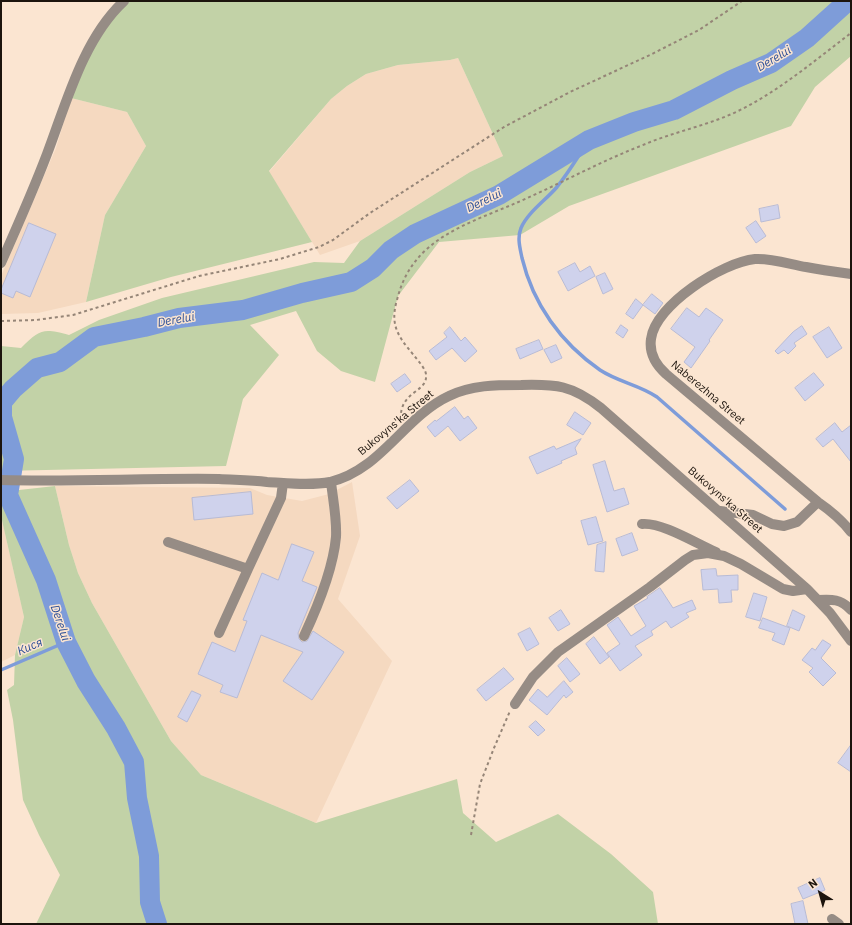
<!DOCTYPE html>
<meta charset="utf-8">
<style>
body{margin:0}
#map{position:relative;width:852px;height:925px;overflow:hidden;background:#fbe5d1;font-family:"IBM Plex Sans",sans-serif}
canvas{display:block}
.frame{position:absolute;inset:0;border:2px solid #1c140d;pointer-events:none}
.north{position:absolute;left:800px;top:873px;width:40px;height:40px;-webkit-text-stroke:3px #fbe5d1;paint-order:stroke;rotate:323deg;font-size:11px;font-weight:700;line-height:16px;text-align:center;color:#1c140d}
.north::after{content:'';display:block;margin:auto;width:14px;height:18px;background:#1c140d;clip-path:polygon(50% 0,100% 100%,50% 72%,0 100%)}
</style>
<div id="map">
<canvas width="852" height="925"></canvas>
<div class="frame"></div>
<div class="north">N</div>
</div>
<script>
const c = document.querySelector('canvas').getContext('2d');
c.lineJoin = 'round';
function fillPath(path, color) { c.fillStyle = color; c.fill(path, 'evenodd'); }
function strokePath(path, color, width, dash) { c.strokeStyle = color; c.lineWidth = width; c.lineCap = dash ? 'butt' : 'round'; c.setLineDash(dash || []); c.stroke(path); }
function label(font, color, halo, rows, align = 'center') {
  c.font = font + ' "IBM Plex Sans",sans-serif'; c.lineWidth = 3; c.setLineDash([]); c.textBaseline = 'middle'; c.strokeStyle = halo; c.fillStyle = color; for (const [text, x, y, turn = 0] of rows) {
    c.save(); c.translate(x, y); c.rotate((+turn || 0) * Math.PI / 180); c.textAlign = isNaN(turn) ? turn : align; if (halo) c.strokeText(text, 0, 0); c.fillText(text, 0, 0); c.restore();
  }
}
const built = new Path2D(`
 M 458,58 L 503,156 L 470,172 L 360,241 L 320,255 L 269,172 L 331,99 L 347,86 L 366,74 L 398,65 L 450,60 Z
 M 71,98 L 127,112 L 146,146 L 105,215 L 86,302 L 38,313 L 1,314 L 1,276 L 56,148 Z
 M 352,482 L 360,536 L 338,599 L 392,661 L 316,823 L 201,775 L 171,741 L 92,603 L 78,573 L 69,545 L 55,486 L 250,488 L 267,495 L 302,501 L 329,494 Z
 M 1,520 L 2,520 L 24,617 L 15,655 L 1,662 Z`);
const green = new Path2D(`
 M 128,1 L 851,1 L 851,56 L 815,87 L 791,126 L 569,206 L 520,235 L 439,242 L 398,296 L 375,382 L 341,371 L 317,351 L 296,311 L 250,325 L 279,355 L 243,399 L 226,466 L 1,471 L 1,346 L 21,348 C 40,329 43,328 69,335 L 99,320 L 162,298 L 314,262 L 344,263 L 360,241 L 470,172 L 503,156 L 458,58 L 450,60 L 398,65 L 366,74 L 347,86 L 331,99 L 269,171 L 312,242 L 171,277 L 86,302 L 105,215 L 146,146 L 127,112 L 71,98 C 86,63 100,27 128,1 Z
 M 55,486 L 69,545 L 78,573 L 92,603 L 171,741 L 201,775 L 316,823 L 457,779 L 463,813 L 496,842 L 558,814 L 611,854 L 653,892 L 658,924 L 36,924 L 60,875 L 39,835 L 23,800 L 13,720 L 7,690 L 14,685 L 15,655 L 24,617 L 1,516 L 1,492 Z`);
const stream = new Path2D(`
 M 589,140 C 579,155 569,172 557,187 C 546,200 528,212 521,228 C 517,238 520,248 522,258 C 533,304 561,343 600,370 C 618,382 640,385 657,397 L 785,509
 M 1,670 L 66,642`);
const river = new Path2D(`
 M 157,924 L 150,902 L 149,856 L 137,798 L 134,762 L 116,728 L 86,681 L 66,642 L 46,580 L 8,495 L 14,459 L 2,417 L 2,402 L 13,389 L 37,368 L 60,362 L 94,337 L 144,327 L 179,318 L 243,310 L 302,293 L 351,282 L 373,268 L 391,250 L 415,234 L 499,195 L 589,140 L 634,122 L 674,110 L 732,80 L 771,63 L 807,38 L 848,1`);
const building = new Path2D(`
 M 778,205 L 780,218 L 761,222 L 759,209 Z
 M 756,221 L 766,236 L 756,243 L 746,228 Z
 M 29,223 L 56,234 L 30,297 L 16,291 L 13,298 L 1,293 L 1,290 Z
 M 575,263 L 580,272 L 590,266 L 595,276 L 568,291 L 558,272 Z
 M 605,273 L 613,289 L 603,294 L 596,277 Z
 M 652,294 L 663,303 L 655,314 L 643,305 Z
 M 636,299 L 643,305 L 633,319 L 626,314 Z
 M 687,308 L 699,317 L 706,308 L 723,320 L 709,340 L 710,341 L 691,368 L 684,362 L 695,347 L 671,329 Z
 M 621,325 L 628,330 L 623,338 L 616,333 Z
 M 802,326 L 807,334 L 794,343 L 796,346 L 788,354 L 784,350 L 778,354 L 775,351 L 793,332 Z
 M 450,327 L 461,341 L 465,337 L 477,351 L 465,362 L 452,348 L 436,360 L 429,351 L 447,337 L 444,333 Z
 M 829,327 L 842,348 L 827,358 L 813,337 Z
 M 539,340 L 543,349 L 520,359 L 516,349 Z
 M 556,345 L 562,358 L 551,363 L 544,350 Z
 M 814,373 L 824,385 L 805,401 L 795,388 Z
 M 405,374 L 411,382 L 397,392 L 391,384 Z
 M 455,407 L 464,419 L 468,416 L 477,428 L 460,441 L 448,426 L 435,437 L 427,427 L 435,420 L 436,421 Z
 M 575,412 L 591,423 L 583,435 L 567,425 Z
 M 835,423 L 842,432 L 851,425 L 851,462 L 833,439 L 823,447 L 816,439 Z
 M 581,439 L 575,448 L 577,454 L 561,461 L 562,463 L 537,474 L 529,457 L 554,446 L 556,449 Z
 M 605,461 L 614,491 L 624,488 L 629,504 L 607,512 L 593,465 Z
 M 410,480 L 419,491 L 397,509 L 387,498 Z
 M 251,492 L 253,514 L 194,520 L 192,498 Z
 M 596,517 L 603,541 L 588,545 L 581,521 Z
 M 632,533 L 638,550 L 622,556 L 616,539 Z
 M 606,542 L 604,572 L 595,571 L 597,545 Z
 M 292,544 L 314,552 L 302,581 L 317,587 L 298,633 L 299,639 L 302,642 L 307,641 L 313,631 L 344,652 L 312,700 L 283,681 L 303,652 L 261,635 L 237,698 L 220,692 L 223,685 L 198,674 L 212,642 L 235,652 L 247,621 L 243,620 L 262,573 L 278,580 Z
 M 716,569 L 717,576 L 738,575 L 738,590 L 731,590 L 732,602 L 719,603 L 718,589 L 703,590 L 701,570 Z
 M 660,588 L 673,608 L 692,600 L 696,609 L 686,613 L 689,617 L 671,628 L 666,621 L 651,631 L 653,635 L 635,646 L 642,655 L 620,671 L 607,653 L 620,644 L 607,625 L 618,617 L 631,636 L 646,626 L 634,606 L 648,598 L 647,597 Z
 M 754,593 L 767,597 L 760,621 L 746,617 Z
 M 561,610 L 570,624 L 558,631 L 549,618 Z
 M 793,610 L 805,616 L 799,631 L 787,626 Z
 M 763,618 L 790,628 L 784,645 L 772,640 L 775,633 L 759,628 Z
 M 530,628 L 539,644 L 527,651 L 518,634 Z
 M 594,637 L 609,657 L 600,664 L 586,644 Z
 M 823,640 L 831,645 L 821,658 L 836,673 L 823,686 L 809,672 L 813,668 L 802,660 L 812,648 L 815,650 Z
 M 567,658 L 580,674 L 570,682 L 558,666 Z
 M 504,668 L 514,679 L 486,701 L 477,690 Z
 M 564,681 L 573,692 L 566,698 L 564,695 L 547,715 L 529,700 L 538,689 L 547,697 Z
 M 192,691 L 201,695 L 187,722 L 178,717 Z
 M 536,721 L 545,730 L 538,736 L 529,727 Z
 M 851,745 L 851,772 L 838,763 Z
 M 820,878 L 825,890 L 803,899 L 798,888 Z
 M 803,901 L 808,924 L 795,924 L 791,904 Z`);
const path = new Path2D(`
 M 1,321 L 36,320 L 73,315 L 199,276 L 280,259 L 319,247 L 333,240 L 370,213 L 504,127 L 570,92 L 652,54 L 699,30 L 742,1
 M 401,419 C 399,393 425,392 426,378 C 427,372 423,367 420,363 C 403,341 388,330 397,300 C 402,279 412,262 428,248 C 452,227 486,216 516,203 C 558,185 599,162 643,145 C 673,132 706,126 736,112 C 778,92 814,61 851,33
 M 471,835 L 480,784 L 494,748 L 510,711`);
const minor = new Path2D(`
 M 1,263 C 17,227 33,191 47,154 C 66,104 83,39 124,1
 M 851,274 C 836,272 821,270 806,267 C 789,264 772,258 755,259 C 723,262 655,305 651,339 C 649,353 656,365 666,374 L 818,502 C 831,511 841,519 851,532
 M 1,480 C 74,482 146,478 219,479 C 235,480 251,480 267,482 C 287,483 310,486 330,482 C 381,470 404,417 449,396 C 471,385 496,385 521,385 C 556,384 572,385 601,408 L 807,589 L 830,613 L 851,641
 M 720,511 L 753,515 L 772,524 L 784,526 L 797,522 L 818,502
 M 642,524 C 662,522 697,544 716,552
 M 168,542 L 248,569 L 281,498 L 283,483
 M 818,600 C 832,599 841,599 851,610
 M 219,633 L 248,569
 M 304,636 C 318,606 333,570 336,537 C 337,519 333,500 331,482
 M 515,704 L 533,677 L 558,652 L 650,587 L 685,560 L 693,555 L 708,553 L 724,556 L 741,564 L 783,589 L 793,591 L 807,589
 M 832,919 L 839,924`);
const streetNames = [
 ["Naberezhna Street",708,393,40],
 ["Bukovyns'ka Street",396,423,-40],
 ["Bukovyns'ka Street",725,500,41]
];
const waterNames = [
 ["Derelui",774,59,-31],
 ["Derelui",484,201,-26],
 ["Derelui",176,320,-10],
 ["Derelui",60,623,71],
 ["Кися",30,647,-24]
];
fillPath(built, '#f5d9c0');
fillPath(green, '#c2d2a7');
strokePath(stream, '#7e9cd9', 3.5);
strokePath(river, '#7e9cd9', 20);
fillPath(building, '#cfd2ec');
strokePath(building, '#b8bbd5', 1);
strokePath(path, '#958577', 2, [3, 3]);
strokePath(minor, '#968c85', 10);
label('11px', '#1c140d', '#fbe5d1', streetNames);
label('italic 12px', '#2b4e97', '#fbe5d1', waterNames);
</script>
